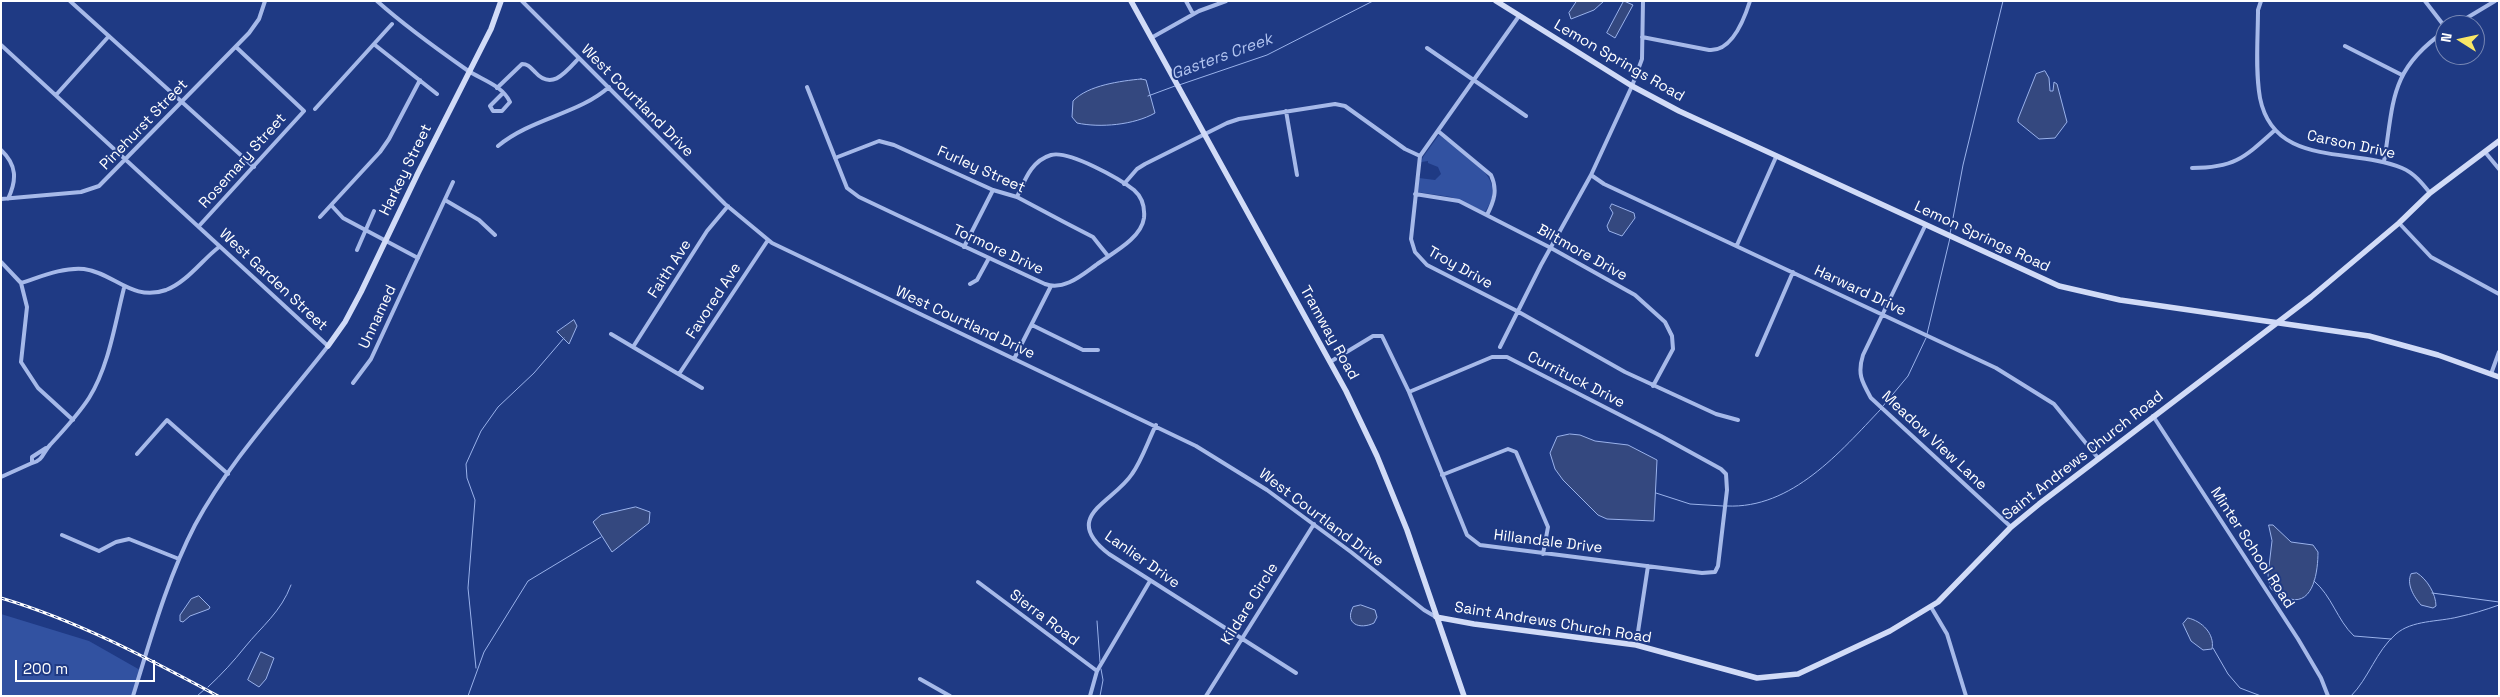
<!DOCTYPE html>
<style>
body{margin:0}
#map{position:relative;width:2500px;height:697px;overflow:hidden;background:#1f3a84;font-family:"Space Grotesk",sans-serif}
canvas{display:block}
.frame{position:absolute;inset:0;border:2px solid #fff;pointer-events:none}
.north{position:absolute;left:2435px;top:15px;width:50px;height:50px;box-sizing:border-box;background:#1f3a84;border:1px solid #7989b5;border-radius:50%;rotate:280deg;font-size:14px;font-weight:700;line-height:20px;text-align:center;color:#fff}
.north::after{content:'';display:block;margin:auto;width:18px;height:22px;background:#f8e666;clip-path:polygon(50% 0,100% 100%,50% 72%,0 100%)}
.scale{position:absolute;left:15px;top:660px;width:140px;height:22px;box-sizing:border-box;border:2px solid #fff;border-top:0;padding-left:6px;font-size:15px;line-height:18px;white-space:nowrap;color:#fff;-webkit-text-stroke:4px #1f3a84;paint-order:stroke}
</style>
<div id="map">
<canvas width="2500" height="697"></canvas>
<div class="frame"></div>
<div class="north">N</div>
<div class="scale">200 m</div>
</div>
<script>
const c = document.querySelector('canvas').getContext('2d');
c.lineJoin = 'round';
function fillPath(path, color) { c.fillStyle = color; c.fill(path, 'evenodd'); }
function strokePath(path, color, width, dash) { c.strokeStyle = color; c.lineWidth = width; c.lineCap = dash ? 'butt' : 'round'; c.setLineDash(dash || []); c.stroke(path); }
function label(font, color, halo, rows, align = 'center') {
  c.font = font + ' "Space Grotesk",sans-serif'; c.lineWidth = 4; c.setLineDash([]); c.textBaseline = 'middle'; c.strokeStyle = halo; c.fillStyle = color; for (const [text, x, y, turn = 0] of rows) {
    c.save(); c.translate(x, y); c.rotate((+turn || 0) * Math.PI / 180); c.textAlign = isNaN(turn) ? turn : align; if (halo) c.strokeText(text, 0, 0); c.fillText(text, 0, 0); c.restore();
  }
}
const green = new Path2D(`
 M 1439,135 C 1456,148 1499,172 1492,197 C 1491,202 1488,207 1485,212 L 1451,197 L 1417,192 L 1419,178 L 1435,180 L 1441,174 L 1438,167 L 1428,163 L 1428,161 L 1421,162 L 1423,157 Z
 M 1,614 L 89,641 L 140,670 L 131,696 L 1,696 Z`);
const water = new Path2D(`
 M 1577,1 L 1604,1 L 1594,10 L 1571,19 L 1569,13 Z
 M 1624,1 L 1633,5 L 1615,38 L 1607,33 Z
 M 2045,71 L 2049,78 L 2050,91 L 2053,91 L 2054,82 L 2057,84 L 2067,122 L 2055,138 L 2039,139 L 2018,122 L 2018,119 L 2036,74 Z
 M 1141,79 L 1146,80 L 1155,113 C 1134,125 1100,128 1077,123 L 1072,117 L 1073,101 C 1088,85 1121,81 1141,79 Z
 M 1612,204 L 1634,213 L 1635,218 L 1622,236 L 1609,231 L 1607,226 L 1613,213 L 1610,208 Z
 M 574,320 L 577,326 L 569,344 L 557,332 Z
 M 1570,434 L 1580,435 L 1595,441 L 1628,445 L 1657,460 L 1654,521 L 1607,519 L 1598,515 L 1563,480 L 1555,469 L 1550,453 L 1557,437 Z
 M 636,507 L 650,512 L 649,523 L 612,552 L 593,522 L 601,515 Z
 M 2269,525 L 2273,525 L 2291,542 L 2313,545 L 2318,552 C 2318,570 2314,605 2290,599 C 2282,598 2274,594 2270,587 L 2268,575 L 2272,541 Z
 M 2417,573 C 2427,579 2436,594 2436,606 L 2433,608 L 2421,605 C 2414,597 2406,584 2411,574 Z
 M 199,596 L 210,607 L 209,609 L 190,616 L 183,622 L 180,621 L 180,615 L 191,599 Z
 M 1361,605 L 1375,610 L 1377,617 L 1374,623 C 1360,630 1344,624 1353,607 Z
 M 2188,618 C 2202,621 2215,634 2212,649 L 2203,650 L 2191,641 L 2183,624 Z
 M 261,652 L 274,658 L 266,679 L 259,687 L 248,680 Z`);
const stream = new Path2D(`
 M 1179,85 L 1267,55 L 1373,1
 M 1148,96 L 1175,86
 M 1950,234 L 1963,165 L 2003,1
 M 1927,334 L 1950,238
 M 1883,406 L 1908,376 L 1926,338
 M 1656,493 L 1690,504 L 1723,506
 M 1727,506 C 1792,509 1840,452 1881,409
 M 2314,581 C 2332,596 2337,620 2354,636 L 2391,639
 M 2432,593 L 2499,602
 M 1097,621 L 1100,662
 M 2213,648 L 2228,674 L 2240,688 L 2261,696
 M 476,668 L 468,588 L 475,500 L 467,478 L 466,464 L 481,431 L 498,407 L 534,373 L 564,338
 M 208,687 C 222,674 233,662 245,647 C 262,626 281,612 291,585
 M 197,696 L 205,689
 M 468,696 L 484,652 L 528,581 L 601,537
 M 1100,696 L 1103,680 L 1101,669
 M 2351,696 C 2369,678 2376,651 2396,634 C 2412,620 2438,622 2458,617 C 2472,614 2485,610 2499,605`);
const street = new Path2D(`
 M 70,1 L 254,167
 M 377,1 C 405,26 437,49 467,70 C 482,80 502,85 510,102 L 502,111 L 493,111 L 490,106 L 503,93
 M 522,1 L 725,204 L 772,243 L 1196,446 L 1267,490 L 1351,552 L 1424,610 L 1436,617
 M 1186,1 L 1193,14
 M 2261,1 L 2258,10 C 2258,38 2255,70 2260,98 C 2274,168 2352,147 2402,168 C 2414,173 2422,183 2430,193
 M 2425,1 L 2445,27
 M 1519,16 L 1420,156 L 1411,239 L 1415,252 L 1427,265 L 1517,311 L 1625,372 L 1716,414 L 1738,420
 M 2455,25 L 2495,1
 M 1642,37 L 1709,50 C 1732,52 1744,20 1750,1
 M 1151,38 L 1199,11 L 1226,1
 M 1,45 L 328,346 C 283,404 230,460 195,525 C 167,579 151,638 133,696
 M 375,45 L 437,94
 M 2345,46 L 2402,75
 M 1427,48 L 1526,116
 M 807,87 L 847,188 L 859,197 L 897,215 L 1045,284 C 1064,291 1082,275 1096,265 C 1112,253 1141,239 1144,218 C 1145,207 1142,197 1134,190 C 1120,179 1069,150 1051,155 C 1031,161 1025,180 1017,197
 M 497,88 L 522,64 C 528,64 530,67 535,72 C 552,91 566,72 579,58
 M 56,95 L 109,36
 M 315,109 L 392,24
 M 1286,111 L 1297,175
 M 1438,131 L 1491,175 C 1498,190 1494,201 1487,215
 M 498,146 C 532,118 579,114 609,87
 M 1,150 C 17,165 17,180 8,199
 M 2485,152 L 2499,169
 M 835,158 L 879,141 L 894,145 L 993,190 L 1017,197 L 1064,222 L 1093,237 L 1108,256
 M 2384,162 C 2394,101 2389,70 2445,31
 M 2192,168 C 2234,168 2244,158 2274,131
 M 1591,175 L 1604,184 L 1996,368 L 2054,404 L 2098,458
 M 1124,184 L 1137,169 L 1145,164 L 1227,123 L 1239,119 L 1335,104 L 1345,106 L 1405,149 L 1420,156
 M 1415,194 L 1459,201 L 1551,248 L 1635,295 L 1665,322 L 1672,336 L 1673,349 L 1653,386
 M 1,199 L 81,192 L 99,186 L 249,33 L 259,19 L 265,1
 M 445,200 L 479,220 L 495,235
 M 332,206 L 343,218 L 418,258
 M 320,217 L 380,152 L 389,139 L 420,80
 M 2399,223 L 2431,257 L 2499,294
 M 199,226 L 304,111 L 236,47
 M 1925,226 L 1863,355 C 1857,374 1862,382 1871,398 L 2011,527
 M 1737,245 L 1776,157
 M 964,247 L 993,190
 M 357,250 L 374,211
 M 1,262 L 21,283 L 27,307 L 21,362 L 38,388 L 73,420
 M 21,283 C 40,277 63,267 84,269 C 114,273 132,302 166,290 C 187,282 202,260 219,247
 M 970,284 L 977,280 L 989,258
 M 1032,325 L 1083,350 L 1098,350
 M 611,334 L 702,388
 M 633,347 L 707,231 L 728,206
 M 1500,347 L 1541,265 L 1591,175 L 1632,86 L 1642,59 L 1643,1
 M 1757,355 L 1793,272
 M 1014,359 L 1051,286
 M 1330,362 L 1373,336 L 1382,336 L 1409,392 L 1467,535 L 1480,545 L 1702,573 L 1715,572 L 1718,566 L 1727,490 L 1726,474 L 1721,469 L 1661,436 L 1507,357 L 1492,357 L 1409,392
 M 679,374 L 768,240
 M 2491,374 L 2499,352
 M 353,383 L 371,359 L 453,182
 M 2153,416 L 2298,639 L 2321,678 L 2328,696
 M 1156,425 C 1148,441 1142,460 1132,474 C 1113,503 1060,516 1109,554 L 1296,673
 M 46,448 L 32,457 L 32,463 C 43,461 43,452 50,445 C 64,430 78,415 89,398 C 109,366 115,323 124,288
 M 137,454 L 167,420 L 228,474
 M 1442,475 L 1508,449 L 1516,452 L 1548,527 L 1543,554
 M 1,477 L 32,463
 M 62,535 L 99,551 L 116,542 L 129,539 L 179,559
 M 978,582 L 1097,671
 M 1931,607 L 1947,634 L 1966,696
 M 1636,645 L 1648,566
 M 920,679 L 950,696
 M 1090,696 L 1097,671 L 1150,581
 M 1206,696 L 1314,524`);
const secondary = new Path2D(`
 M 1131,1 L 1346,391 L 1377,456 L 1407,530 L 1464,696
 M 1496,1 L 1632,86 L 1679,111 L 2059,286 L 2120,300 L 2369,336 L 2438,355 L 2499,377
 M 328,346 L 345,322 L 361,292 L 418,173 L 491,29 L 501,1
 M 1436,617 L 1474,624 L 1636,645 L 1757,678 L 1798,674 L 1890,631 L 1938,602 L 2011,527 L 2039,504 L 2311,297 L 2399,223 L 2430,193 L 2499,141`);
const rail = new Path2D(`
 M 1,598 C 78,621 147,658 218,696`);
const streetNames = [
 ["Lemon Springs Road",1619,61,30],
 ["West Courtland Drive",637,101,45],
 ["Pinehurst Street",144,125,-46],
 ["Carson Drive",2351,145,12],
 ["Rosemary Street",243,161,-48],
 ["Harkey Street",406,170,-64],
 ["Furley Street",981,170,24],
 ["Lemon Springs Road",1982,237,25],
 ["Tormore Drive",998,250,25],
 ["Biltmore Drive",1582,253,29],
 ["Troy Drive",1460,268,29],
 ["Faith Ave",670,269,-57],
 ["West Garden Street",273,280,43],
 ["Harward Drive",1860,291,25],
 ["Favored Ave",714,301,-57],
 ["Unnamed",378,317,-65],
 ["West Courtland Drive",965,323,25],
 ["Tramway Road",1329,333,61],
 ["Currituck Drive",1576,380,27],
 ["Meadow View Lane",1934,441,43],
 ["Saint Andrews Church Road",2083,456,-38],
 ["West Courtland Drive",1321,518,37],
 ["Hillandale Drive",1548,542,7],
 ["Minter School Road",2252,548,57],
 ["Lanlier Drive",1142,560,35],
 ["Kildare Circle",1250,604,-58],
 ["Sierra Road",1044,618,37],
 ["Saint Andrews Church Road",1553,623,9]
];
const waterNames = [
 ["Gasters Creek",1222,57,-20]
];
fillPath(green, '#3252a1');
fillPath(water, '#34487f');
strokePath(water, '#9ab2eb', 1);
strokePath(stream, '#9ab2eb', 1);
strokePath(street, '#a6b9e9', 4);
strokePath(secondary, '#d1dbf7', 5.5);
strokePath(rail, '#fff', 3);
strokePath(rail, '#1f3a84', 1, [4]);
label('15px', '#fff', '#1f3a84', streetNames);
label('italic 16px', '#b2c4f1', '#1f3a84', waterNames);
</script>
